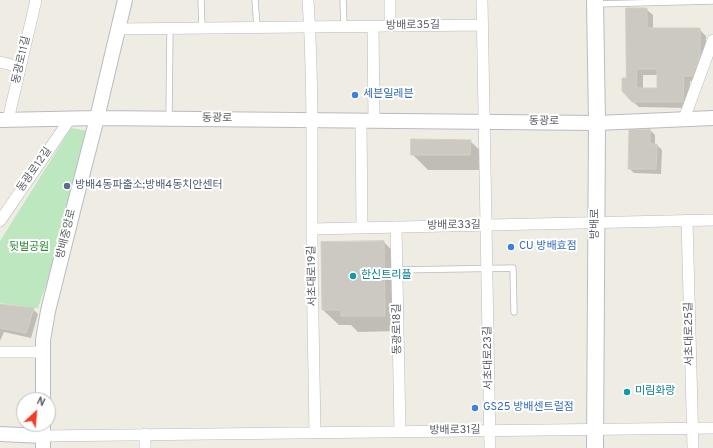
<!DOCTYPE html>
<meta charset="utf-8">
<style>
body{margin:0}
#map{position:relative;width:713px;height:448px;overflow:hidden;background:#efede3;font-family:Overpass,sans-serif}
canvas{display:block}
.north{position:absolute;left:16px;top:392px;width:40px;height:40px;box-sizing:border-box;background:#fff;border:1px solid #bdbfc1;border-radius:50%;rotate:26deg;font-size:11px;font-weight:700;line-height:16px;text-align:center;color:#5b5f64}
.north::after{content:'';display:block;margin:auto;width:14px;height:18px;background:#f53c23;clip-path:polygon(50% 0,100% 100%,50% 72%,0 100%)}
</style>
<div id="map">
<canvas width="713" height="448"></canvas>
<div class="north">N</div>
</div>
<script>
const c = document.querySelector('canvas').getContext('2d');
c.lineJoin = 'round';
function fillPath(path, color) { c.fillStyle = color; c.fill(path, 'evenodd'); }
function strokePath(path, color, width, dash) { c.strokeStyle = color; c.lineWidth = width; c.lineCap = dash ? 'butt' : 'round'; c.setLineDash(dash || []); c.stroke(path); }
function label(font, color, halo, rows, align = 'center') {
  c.font = font + ' Overpass,"Noto Sans KR",sans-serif'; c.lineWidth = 4; c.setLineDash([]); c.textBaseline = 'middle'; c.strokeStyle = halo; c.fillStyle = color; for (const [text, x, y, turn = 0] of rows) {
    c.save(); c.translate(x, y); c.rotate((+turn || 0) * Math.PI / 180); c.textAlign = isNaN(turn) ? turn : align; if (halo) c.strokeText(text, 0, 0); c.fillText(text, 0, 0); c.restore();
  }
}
const green = new Path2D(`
 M 71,128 L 94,132 L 75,203 L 38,308 L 34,308 L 0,303 L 0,241 Z`);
const shadow = new Path2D(`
 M 646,9 L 653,15 L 653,29 L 699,29 L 706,36 L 705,63 L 699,81 L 690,81 L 689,108 L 639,107 L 632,101 L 627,79 ZM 643,75 L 658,75 L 658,89 L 643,89 Z
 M 650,130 L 655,135 L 655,145 L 657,145 L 662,150 L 661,174 L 634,173 L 629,168 Z
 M 470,141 L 486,156 L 485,170 L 428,170 L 412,154 Z
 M 384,242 L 399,258 L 400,331 L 358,332 L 351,325 L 339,325 L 323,310 Z
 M 0,305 L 33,309 L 38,314 L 31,338 L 4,332 L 0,341 Z`);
const building = new Path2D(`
 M 626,8 L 647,8 L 647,28 L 700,28 L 700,56 L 692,76 L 684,76 L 683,102 L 632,102 L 622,91 L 622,78 L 626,78 ZM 637,69 L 657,69 L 657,88 L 637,88 Z
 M 650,129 L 650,144 L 657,144 L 656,169 L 628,169 L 629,130 Z
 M 411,139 L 471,140 L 470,155 L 411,155 Z
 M 384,241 L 385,316 L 341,316 L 341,310 L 322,310 L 321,242 Z
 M 0,304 L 34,308 L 26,333 L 0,328 Z`);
const service = new Path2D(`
 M 201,0 L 202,28
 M 255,0 L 257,27
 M 343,0 L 344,27
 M 597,4 L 713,1
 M 169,118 L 170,28
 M 397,270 L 513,268 L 514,312`);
const minor = new Path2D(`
 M 308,0 C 313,75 312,151 312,227 C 312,295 314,364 315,432
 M 390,0 L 390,26
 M 482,0 L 490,448
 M 373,26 L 374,121
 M 118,29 L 483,25
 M 0,62 L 20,67
 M 684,119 L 713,40
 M 8,120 L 36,0
 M 361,120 L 362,228
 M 687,220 L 693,448
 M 0,221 L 70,119
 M 396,227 L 400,431
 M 312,229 L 713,220
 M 0,352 L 43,352
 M 145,434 L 145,448
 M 43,436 L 713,428`);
const tertiary = new Path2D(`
 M 0,120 L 97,118 L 597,123 L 713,118
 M 43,400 L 43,340 L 48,311 L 75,203 L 97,118 L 125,0
 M 43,424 L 43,448
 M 0,434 L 43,436`);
const secondary = new Path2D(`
 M 595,0 L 597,123 L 595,448`);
const markers = [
 [355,95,4,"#3f7fe0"],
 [67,186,4,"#5c6f8a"],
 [511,247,4,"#3f7fe0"],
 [353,276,4,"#0f9aa8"],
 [627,392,4,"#0f9aa8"],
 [475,408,4,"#3f7fe0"]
];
const streetNames = [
 ["방배로35길",413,26,-1],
 ["동광로11길",22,60,-77],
 ["동광로",217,119,1],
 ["동광로",544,122,1],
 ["동광로12길",35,170,-55],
 ["방배로",596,224,-90],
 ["방배로33길",454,226,-1],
 ["방배중앙로",67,234,-76],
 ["서초대로19길",313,276,-91],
 ["동광로18길",398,329,-91],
 ["서초대로25길",690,334,-91],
 ["서초대로23길",489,358,-91],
 ["방배로31길",455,431,-1]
];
const shopNames = [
 ["세븐일레븐",363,95],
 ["CU 방배효점",519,247],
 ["GS25 방배센트럴점",483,408]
];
const serviceNames = [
 ["방배4동파출소;방배4동치안센터",75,186]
];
const parkNames = [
 ["뒷벌공원",29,248]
];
const cultureNames = [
 ["한신트리플",361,276],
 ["미림화랑",635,392]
];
fillPath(green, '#bde8bf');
fillPath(shadow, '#0003');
fillPath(building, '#ccc9c2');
strokePath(building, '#d4cfc0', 1);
strokePath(service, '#b8bbc0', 7);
strokePath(minor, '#b8bbc0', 12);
strokePath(tertiary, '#b8bbc0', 16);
strokePath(secondary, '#b8bcc2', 18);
strokePath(service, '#fff', 5.5);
strokePath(minor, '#fff', 11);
strokePath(tertiary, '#fff', 14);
strokePath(secondary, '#fff', 16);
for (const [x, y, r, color] of markers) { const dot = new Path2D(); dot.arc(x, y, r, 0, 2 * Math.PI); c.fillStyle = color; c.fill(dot); strokePath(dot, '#fff', 1.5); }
label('11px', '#5b5f64', '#fff', streetNames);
label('11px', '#366cbe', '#fff', shopNames, 'left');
label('11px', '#4e5e75', '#fff', serviceNames, 'left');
label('11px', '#2f8737', '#fff', parkNames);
label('11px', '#0d838f', '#fff', cultureNames, 'left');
</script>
